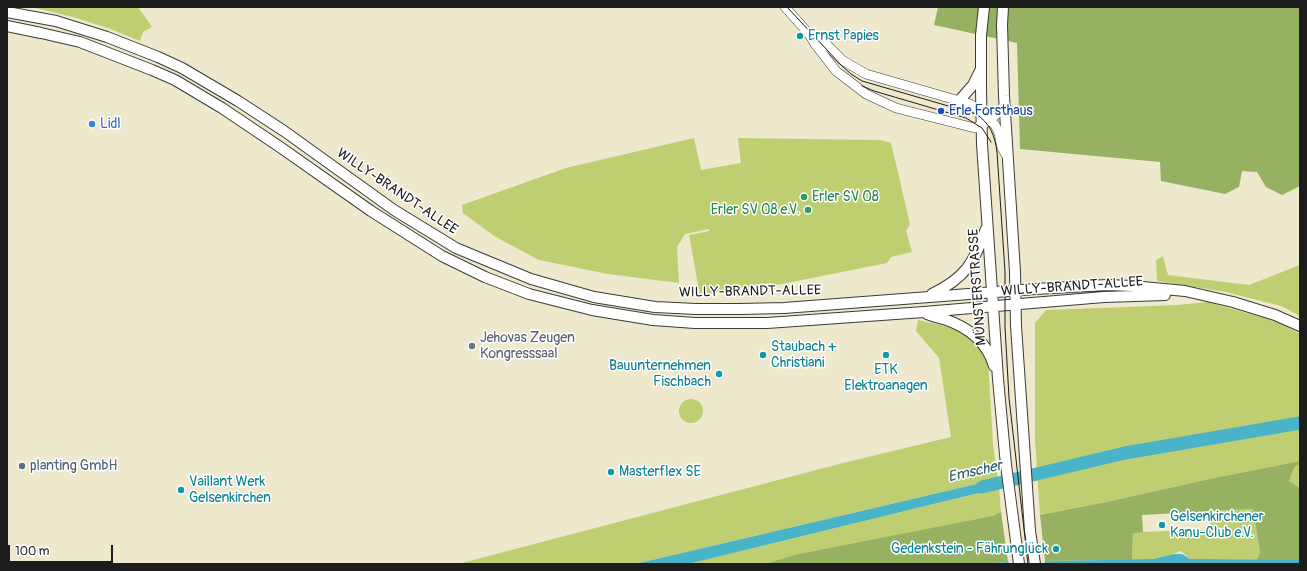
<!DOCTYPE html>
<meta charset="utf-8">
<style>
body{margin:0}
#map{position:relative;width:1307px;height:571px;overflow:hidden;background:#eee8cd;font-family:Pangolin,sans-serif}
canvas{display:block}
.frame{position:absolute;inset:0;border:8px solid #1c1c1c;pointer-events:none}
.scale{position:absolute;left:8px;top:545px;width:105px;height:18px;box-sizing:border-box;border:2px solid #1c1c1c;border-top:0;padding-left:5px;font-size:12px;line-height:14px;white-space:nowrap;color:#1c1c1c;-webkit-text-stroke:3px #fff;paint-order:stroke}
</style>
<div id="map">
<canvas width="1307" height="571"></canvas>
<div class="frame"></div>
<div class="scale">100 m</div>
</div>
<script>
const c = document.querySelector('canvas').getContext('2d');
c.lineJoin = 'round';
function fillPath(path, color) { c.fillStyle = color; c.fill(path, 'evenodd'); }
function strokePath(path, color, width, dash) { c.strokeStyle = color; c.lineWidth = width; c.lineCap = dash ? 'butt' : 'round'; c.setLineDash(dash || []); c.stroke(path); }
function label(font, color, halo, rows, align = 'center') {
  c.font = font + ' Pangolin,sans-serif'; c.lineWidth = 3; c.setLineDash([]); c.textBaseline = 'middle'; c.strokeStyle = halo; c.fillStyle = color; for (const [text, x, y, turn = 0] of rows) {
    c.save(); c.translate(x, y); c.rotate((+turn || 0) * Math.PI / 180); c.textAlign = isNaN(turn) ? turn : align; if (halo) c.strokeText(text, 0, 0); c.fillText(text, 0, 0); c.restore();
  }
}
const green = new Path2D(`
 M 31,7 L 138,7 L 152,27 L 143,32 L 140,41 L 108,28 L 73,17 Z
 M 694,138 L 701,170 L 741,163 L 738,138 L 880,140 L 891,143 L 910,224 L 906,231 L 912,252 L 891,257 L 887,263 L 777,285 L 768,283 L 700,295 L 689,235 L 709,231 L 709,229 L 685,234 L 677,247 L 679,283 L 608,274 L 539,260 L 494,236 L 463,213 L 462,205 L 566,168 Z
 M 1163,256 L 1168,275 L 1249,285 L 1300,265 L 1300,316 L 1281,306 L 1226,292 L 1157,281 L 1156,260 Z
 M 1208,302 L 1278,322 L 1300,334 L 1300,461 L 1214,478 L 1111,501 L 1040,515 L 1035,440 L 1035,323 L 1046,310 L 1178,305 Z
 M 918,320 L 962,330 L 988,359 L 993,444 L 998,479 L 635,564 L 458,564 L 843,463 L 951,437 L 939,358 L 916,331 Z
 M679 411a12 12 0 1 1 24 0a12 12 0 1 1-24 0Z
 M 1300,465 L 1300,488 L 1289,481 L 1295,466 Z
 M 999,488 L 1001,512 L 992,516 L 798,554 L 764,564 L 688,564 Z
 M 1253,509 L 1260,552 L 1257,560 L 1190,559 L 1181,551 L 1156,560 L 1132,560 L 1133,532 L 1211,530 L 1210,512 Z`);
const forest = new Path2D(`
 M 938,7 L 1300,7 L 1300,186 L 1282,195 L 1266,187 L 1257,172 L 1242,171 L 1239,187 L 1225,194 L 1161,181 L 1160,162 L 1020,149 L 1017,43 L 934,25 Z
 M 1300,461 L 1300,465 L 1295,466 L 1289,481 L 1300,488 L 1300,560 L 1257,560 L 1260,552 L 1253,509 L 1142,515 L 1143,532 L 1133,533 L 1132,560 L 1045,561 L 1040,515 L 1111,501 L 1214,478 Z
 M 1001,512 L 1008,562 L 983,564 L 764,564 L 798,554 L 992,516 Z`);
const water = new Path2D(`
 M 998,479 L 999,488 L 688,564 L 635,564 Z
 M 1174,554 L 1182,554 L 1190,559 L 1200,559 L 1300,560 L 1300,564 L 983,564 L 1008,562 L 1154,559 Z`);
const pier = new Path2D(`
 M 1044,559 L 1045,564 L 1009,564 L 1008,560 Z`);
const river = new Path2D(`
 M 982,487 L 1125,453 L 1300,423`);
const secondary = new Path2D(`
 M 785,7 L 809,34 L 815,44 L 836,71 L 866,94 L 896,108 L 975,128 C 987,124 997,115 1005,105
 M 809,34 L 825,43 L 842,60 L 866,74 L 970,104 L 981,112 L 995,125 L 999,133 L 1002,148 L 1008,158`);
const primary = new Path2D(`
 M 984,7 L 981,35 L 981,90 L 982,144 L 998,379 L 1006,465 L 1019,564
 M 1003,7 L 1002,25 L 1004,96 L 1015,272 L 1016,326 L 1030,531 L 1035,564
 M 7,12 L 56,21 L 107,37 L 158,57 L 182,68 L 238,101 L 284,131 L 394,210 L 456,248 L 531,279 L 594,297 L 655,307 L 696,309 L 739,309 L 784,308 L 1035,289 L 1107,285 L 1132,286 L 1185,291 L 1233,302 L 1275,315 L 1300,326
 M 7,26 L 41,33 L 80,42 L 152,70 L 175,80 L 222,108 L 280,147 L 371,211 L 442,256 L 485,277 L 529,294 L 592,310 L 653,320 L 695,323 L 767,323 L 924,312 L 1104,297 L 1165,295
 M 959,101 L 973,85 L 980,71
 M 932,294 C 965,278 974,263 986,229
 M 927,314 C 933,316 938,318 944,319 C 968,327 987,342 994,366`);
const tram = new Path2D(`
 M 787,7 L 841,65 L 851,74 L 862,81 L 976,114 C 990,123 995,136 997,152 L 1005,272 L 1005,327 L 1009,398 L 1028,564
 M 862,86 L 874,91 L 966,118 L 982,128 L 991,142`);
const markers = [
 [800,36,4,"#0f9aa8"],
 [941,111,4,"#1a4fb4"],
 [92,124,4,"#3f7fe0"],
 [804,197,4,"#2e9e5b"],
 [808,210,4,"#2e9e5b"],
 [472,346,4,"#6b7280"],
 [763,355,4,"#0f9aa8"],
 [886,355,4,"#0f9aa8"],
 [719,374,4,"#0f9aa8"],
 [22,466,4,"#5c6f8a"],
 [611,472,4,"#0f9aa8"],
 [181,490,4,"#0f9aa8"],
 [1162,525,4,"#0f9aa8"],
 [1056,549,4,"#0f9aa8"]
];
const cultureNames = [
 ["Ernst Papies",808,36],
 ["Staubach +",771,347],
 ["Christiani",771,363],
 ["Bauunternehmen",711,366,"right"],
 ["Fischbach",711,382,"right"],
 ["ETK",886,370,"center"],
 ["Elektroanagen",886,386,"center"],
 ["Masterflex SE",619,472],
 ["Vaillant Werk",189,482],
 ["Gelsenkirchen",189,498],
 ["Gelsenkirchener",1170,517],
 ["Kanu-Club e.V.",1170,533],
 ["Gedenkstein - Fährunglück",1048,549,"right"]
];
const transitNames = [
 ["Erle Forsthaus",949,111]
];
const shopNames = [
 ["Lidl",100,124]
];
const streetNames = [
 ["WILLY-BRANDT-ALLEE",397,192,34],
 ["MÜNSTERSTRASSE",978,287,-94],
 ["WILLY-BRANDT-ALLEE",1072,287,-4],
 ["WILLY-BRANDT-ALLEE",750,292,-1]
];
const leisureNames = [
 ["Erler SV 08",812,197],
 ["Erler SV 08 e.V.",800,210,"right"]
];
const worshipNames = [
 ["Jehovas Zeugen",480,338],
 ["Kongresssaal",480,354]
];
const serviceNames = [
 ["planting GmbH",30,466]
];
const waterNames = [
 ["Emscher",975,472,-13]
];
fillPath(green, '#bfce70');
fillPath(forest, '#97b162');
fillPath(water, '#49b3c7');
fillPath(pier, '#eee8cd');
strokePath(river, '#49b3c7', 13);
strokePath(secondary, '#3c3b37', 10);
strokePath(primary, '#3c3b37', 12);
strokePath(secondary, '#fff', 9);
strokePath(primary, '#fff', 10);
strokePath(tram, '#1c1c1c', 1);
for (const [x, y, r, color] of markers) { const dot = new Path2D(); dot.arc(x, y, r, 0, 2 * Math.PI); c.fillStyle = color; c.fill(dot); strokePath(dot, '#fff', 1.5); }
label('14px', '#0d838f', '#fff', cultureNames, 'left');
label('14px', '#164399', '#fff', transitNames, 'left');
label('14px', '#366cbe', '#fff', shopNames, 'left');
label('14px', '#1c1c1c', '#fff', streetNames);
label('14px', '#27864d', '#fff', leisureNames, 'left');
label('14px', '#5b616d', '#fff', worshipNames, 'left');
label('14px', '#4e5e75', '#fff', serviceNames, 'left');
label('italic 15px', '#306069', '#fff', waterNames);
</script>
